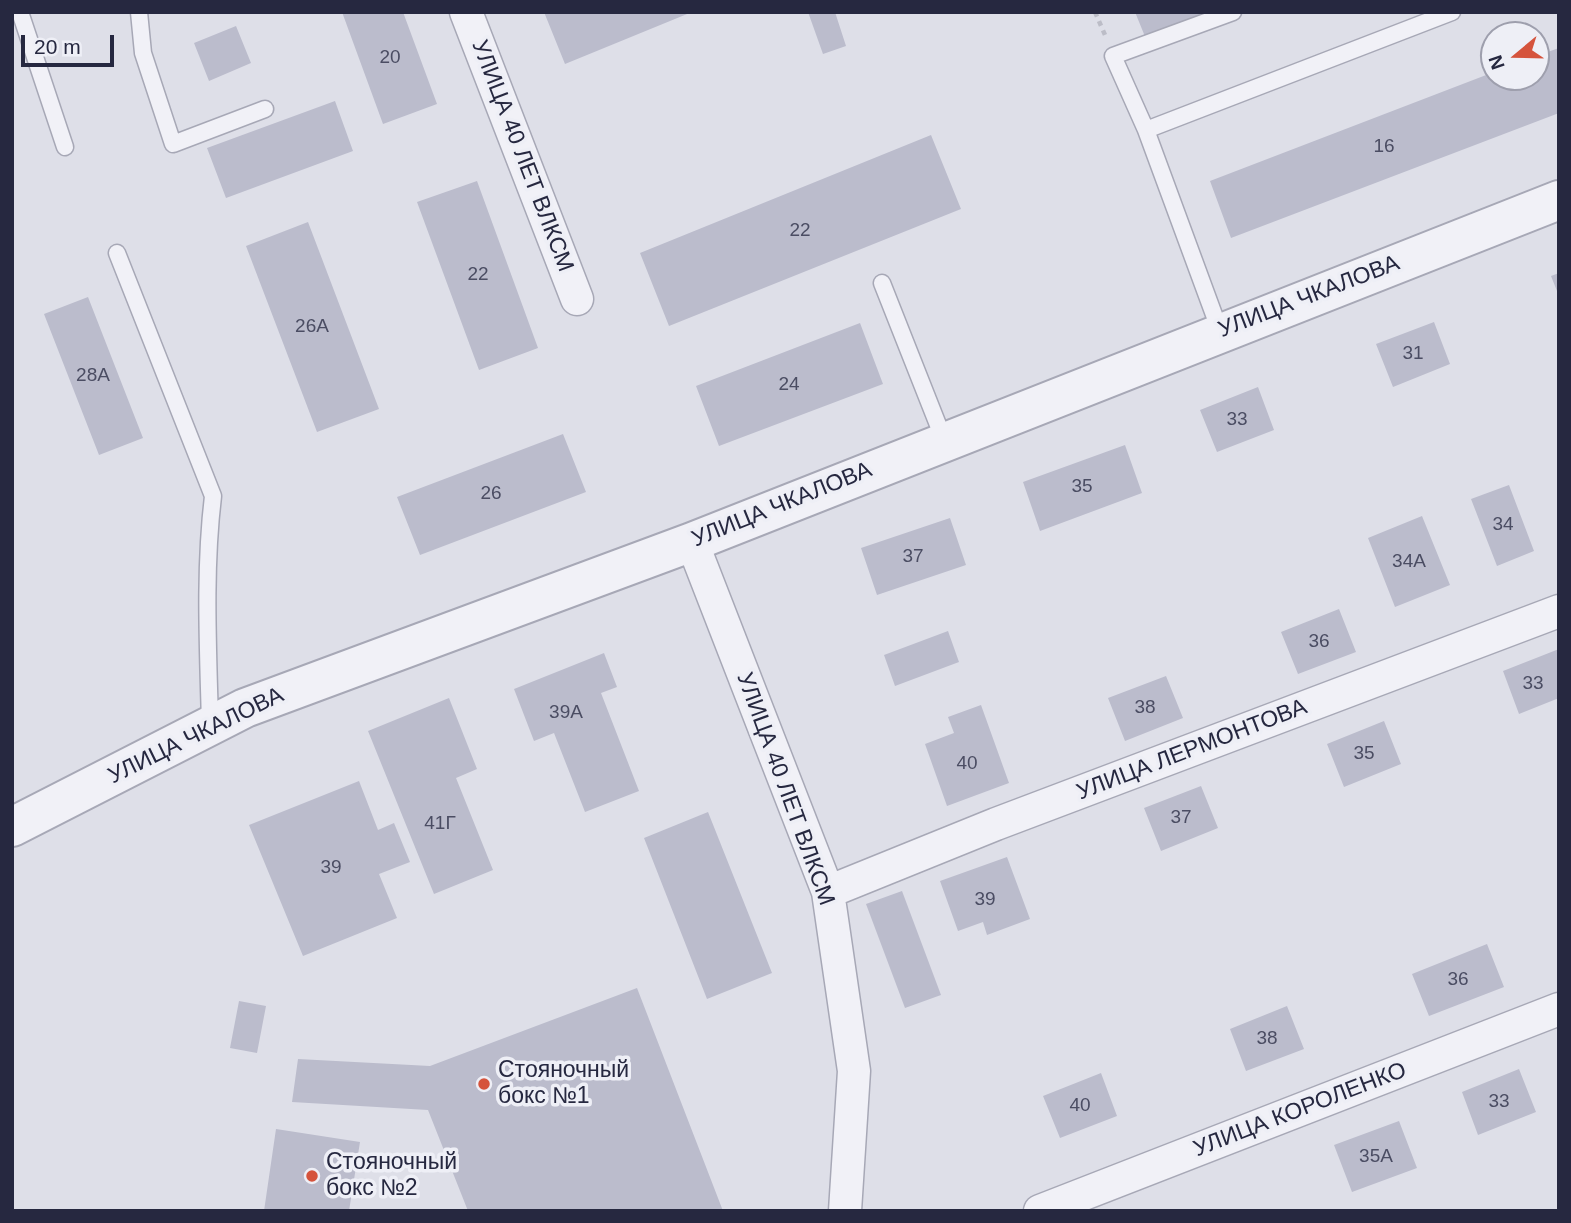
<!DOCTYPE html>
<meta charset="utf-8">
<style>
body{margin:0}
#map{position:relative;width:1571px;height:1223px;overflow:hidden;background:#dedfe8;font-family:Helvetica,sans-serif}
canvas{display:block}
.frame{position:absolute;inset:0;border:14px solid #262840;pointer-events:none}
.north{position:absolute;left:1480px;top:21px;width:70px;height:70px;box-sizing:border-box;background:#eeeff6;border:2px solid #9e9fad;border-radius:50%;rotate:251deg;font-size:19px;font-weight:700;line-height:28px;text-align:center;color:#262840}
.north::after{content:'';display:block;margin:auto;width:24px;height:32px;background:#d5533c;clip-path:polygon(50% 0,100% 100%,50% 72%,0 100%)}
.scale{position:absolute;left:21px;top:35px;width:93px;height:32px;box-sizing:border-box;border:4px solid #262840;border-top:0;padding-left:9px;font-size:21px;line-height:24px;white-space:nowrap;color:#262840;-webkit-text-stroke:5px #eeeff6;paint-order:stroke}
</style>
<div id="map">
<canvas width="1571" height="1223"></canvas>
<div class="frame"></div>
<div class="north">N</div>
<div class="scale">20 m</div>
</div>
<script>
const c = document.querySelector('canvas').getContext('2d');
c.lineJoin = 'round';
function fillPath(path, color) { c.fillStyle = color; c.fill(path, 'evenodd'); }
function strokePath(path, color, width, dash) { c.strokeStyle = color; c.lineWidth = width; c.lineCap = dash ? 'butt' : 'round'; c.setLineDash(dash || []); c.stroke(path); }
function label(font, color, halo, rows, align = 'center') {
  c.font = font + ' Helvetica,sans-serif'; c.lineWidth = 7; c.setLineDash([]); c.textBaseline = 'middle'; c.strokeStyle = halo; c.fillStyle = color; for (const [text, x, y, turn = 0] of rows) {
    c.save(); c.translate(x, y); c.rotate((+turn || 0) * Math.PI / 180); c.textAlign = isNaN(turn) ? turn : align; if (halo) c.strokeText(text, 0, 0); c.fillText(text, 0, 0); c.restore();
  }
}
const building = new Path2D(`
 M 342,12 L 403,12 L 437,104 L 383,124 Z
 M 544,12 L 692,12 L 565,64 Z
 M 808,12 L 835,12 L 846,46 L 823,54 Z
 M 1135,12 L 1216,12 L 1146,39 Z
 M 236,26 L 251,63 L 209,81 L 194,43 Z
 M 1559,48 L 1559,113 L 1231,238 L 1210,181 L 1494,72 L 1494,77 L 1536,77 L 1536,56 Z
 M 335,101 L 353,151 L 226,198 L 207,148 Z
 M 931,135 L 961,209 L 669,326 L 640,253 Z
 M 477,181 L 538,348 L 479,370 L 417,202 Z
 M 308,222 L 379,409 L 317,432 L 246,246 Z
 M 1559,273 L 1559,296 L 1551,276 Z
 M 88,297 L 143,438 L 99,455 L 44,314 Z
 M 1434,322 L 1450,364 L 1393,387 L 1376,344 Z
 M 860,323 L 883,384 L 719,446 L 696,386 Z
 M 1258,387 L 1274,430 L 1217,452 L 1200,410 Z
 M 563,434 L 586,492 L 420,555 L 397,497 Z
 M 1125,445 L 1142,493 L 1040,531 L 1023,482 Z
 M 1509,485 L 1534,551 L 1497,566 L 1471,499 Z
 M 1422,516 L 1450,585 L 1395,607 L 1368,538 Z
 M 950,518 L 966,565 L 877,595 L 861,548 Z
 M 1339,609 L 1356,652 L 1298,674 L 1281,632 Z
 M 948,631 L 959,662 L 895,686 L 884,655 Z
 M 1559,649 L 1559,698 L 1519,714 L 1503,671 Z
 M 604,653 L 617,687 L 601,693 L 639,791 L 585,812 L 554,733 L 534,741 L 514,689 Z
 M 1166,676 L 1183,718 L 1125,741 L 1108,698 Z
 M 449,698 L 477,769 L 456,778 L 493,870 L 434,894 L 368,731 Z
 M 981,705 L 1009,783 L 947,806 L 925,744 L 954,733 L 948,717 Z
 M 1384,721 L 1401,764 L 1344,787 L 1327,744 Z
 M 359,781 L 378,830 L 394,823 L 410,862 L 379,874 L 397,918 L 303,956 L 249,825 Z
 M 1201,786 L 1218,828 L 1161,851 L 1144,808 Z
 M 708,812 L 772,973 L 707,999 L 644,838 Z
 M 1007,857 L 1030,919 L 987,935 L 983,922 L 958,931 L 940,881 Z
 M 902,891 L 941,995 L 905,1008 L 866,904 Z
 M 1487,944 L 1504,987 L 1429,1016 L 1412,974 Z
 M 637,988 L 723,1211 L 468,1211 L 428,1110 L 292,1102 L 298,1059 L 430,1066 Z
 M 239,1001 L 266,1006 L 257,1053 L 230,1048 Z
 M 1287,1006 L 1304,1049 L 1246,1071 L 1230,1029 Z
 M 1519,1069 L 1536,1112 L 1478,1135 L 1462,1092 Z
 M 1101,1073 L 1117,1116 L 1060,1138 L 1043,1096 Z
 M 1399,1121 L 1417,1168 L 1352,1192 L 1334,1145 Z
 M 276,1129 L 360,1142 L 349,1211 L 264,1211 Z`);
const path = new Path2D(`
 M 1095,12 L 1105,35`);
const service = new Path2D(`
 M 20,12 L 65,147
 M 139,12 L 143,53 L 173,144 L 265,109
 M 1146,130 L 1452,12
 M 117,253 L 213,496 C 204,571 208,647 210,723
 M 882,283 L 944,440
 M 1220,331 L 1146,130 L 1113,56 L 1233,12`);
const minor = new Path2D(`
 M 466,12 L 577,299
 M 692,542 L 828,892 L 854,1071 L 845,1211
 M 828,892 L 996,824 L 1559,611
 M 1040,1211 L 1559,1009`);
const tertiary = new Path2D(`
 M 12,827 L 245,708 L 692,542 L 1559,200`);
const markers = [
 [484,1084,7,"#d5533c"],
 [312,1176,7,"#d5533c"]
];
const numberNames = [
 ["20",390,58],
 ["16",1384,147],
 ["22",800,231],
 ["22",478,275],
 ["26А",312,327],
 ["31",1413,354],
 ["28А",93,376],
 ["24",789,385],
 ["33",1237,420],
 ["35",1082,487],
 ["26",491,494],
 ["34",1503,525],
 ["37",913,557],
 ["34А",1409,562],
 ["36",1319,642],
 ["33",1533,684],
 ["38",1145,708],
 ["39А",566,713],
 ["35",1364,754],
 ["40",967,764],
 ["37",1181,818],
 ["41Г",440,824],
 ["39",331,868],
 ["39",985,900],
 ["36",1458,980],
 ["38",1267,1039],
 ["33",1499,1102],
 ["40",1080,1106],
 ["35А",1376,1157]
];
const streetNames = [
 ["УЛИЦА 40 ЛЕТ ВЛКСМ",522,156,69],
 ["УЛИЦА ЧКАЛОВА",1309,297,-21],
 ["УЛИЦА ЧКАЛОВА",782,505,-22],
 ["УЛИЦА ЧКАЛОВА",196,736,-26],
 ["УЛИЦА ЛЕРМОНТОВА",1192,750,-21],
 ["УЛИЦА 40 ЛЕТ ВЛКСМ",785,789,70],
 ["УЛИЦА КОРОЛЕНКО",1300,1110,-21]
];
const poiNames = [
 ["Стояночный",498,1071],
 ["бокс №1",498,1097],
 ["Стояночный",326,1163],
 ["бокс №2",326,1189]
];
fillPath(building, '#bbbccc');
strokePath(service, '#a7a8b6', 19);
strokePath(minor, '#a7a8b6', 35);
strokePath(tertiary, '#a7a8b6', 42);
strokePath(path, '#bcbdc7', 4.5, [5, 5]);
strokePath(service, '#f1f1f7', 16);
strokePath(minor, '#f1f1f7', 32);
strokePath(tertiary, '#f1f1f7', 38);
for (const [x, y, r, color] of markers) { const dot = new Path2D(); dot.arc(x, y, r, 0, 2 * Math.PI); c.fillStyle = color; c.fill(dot); strokePath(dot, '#eeeff6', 2.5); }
label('19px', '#4b4d63', null, numberNames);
label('23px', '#262840', '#eeeff6', streetNames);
label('23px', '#262840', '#eeeff6', poiNames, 'left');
</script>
